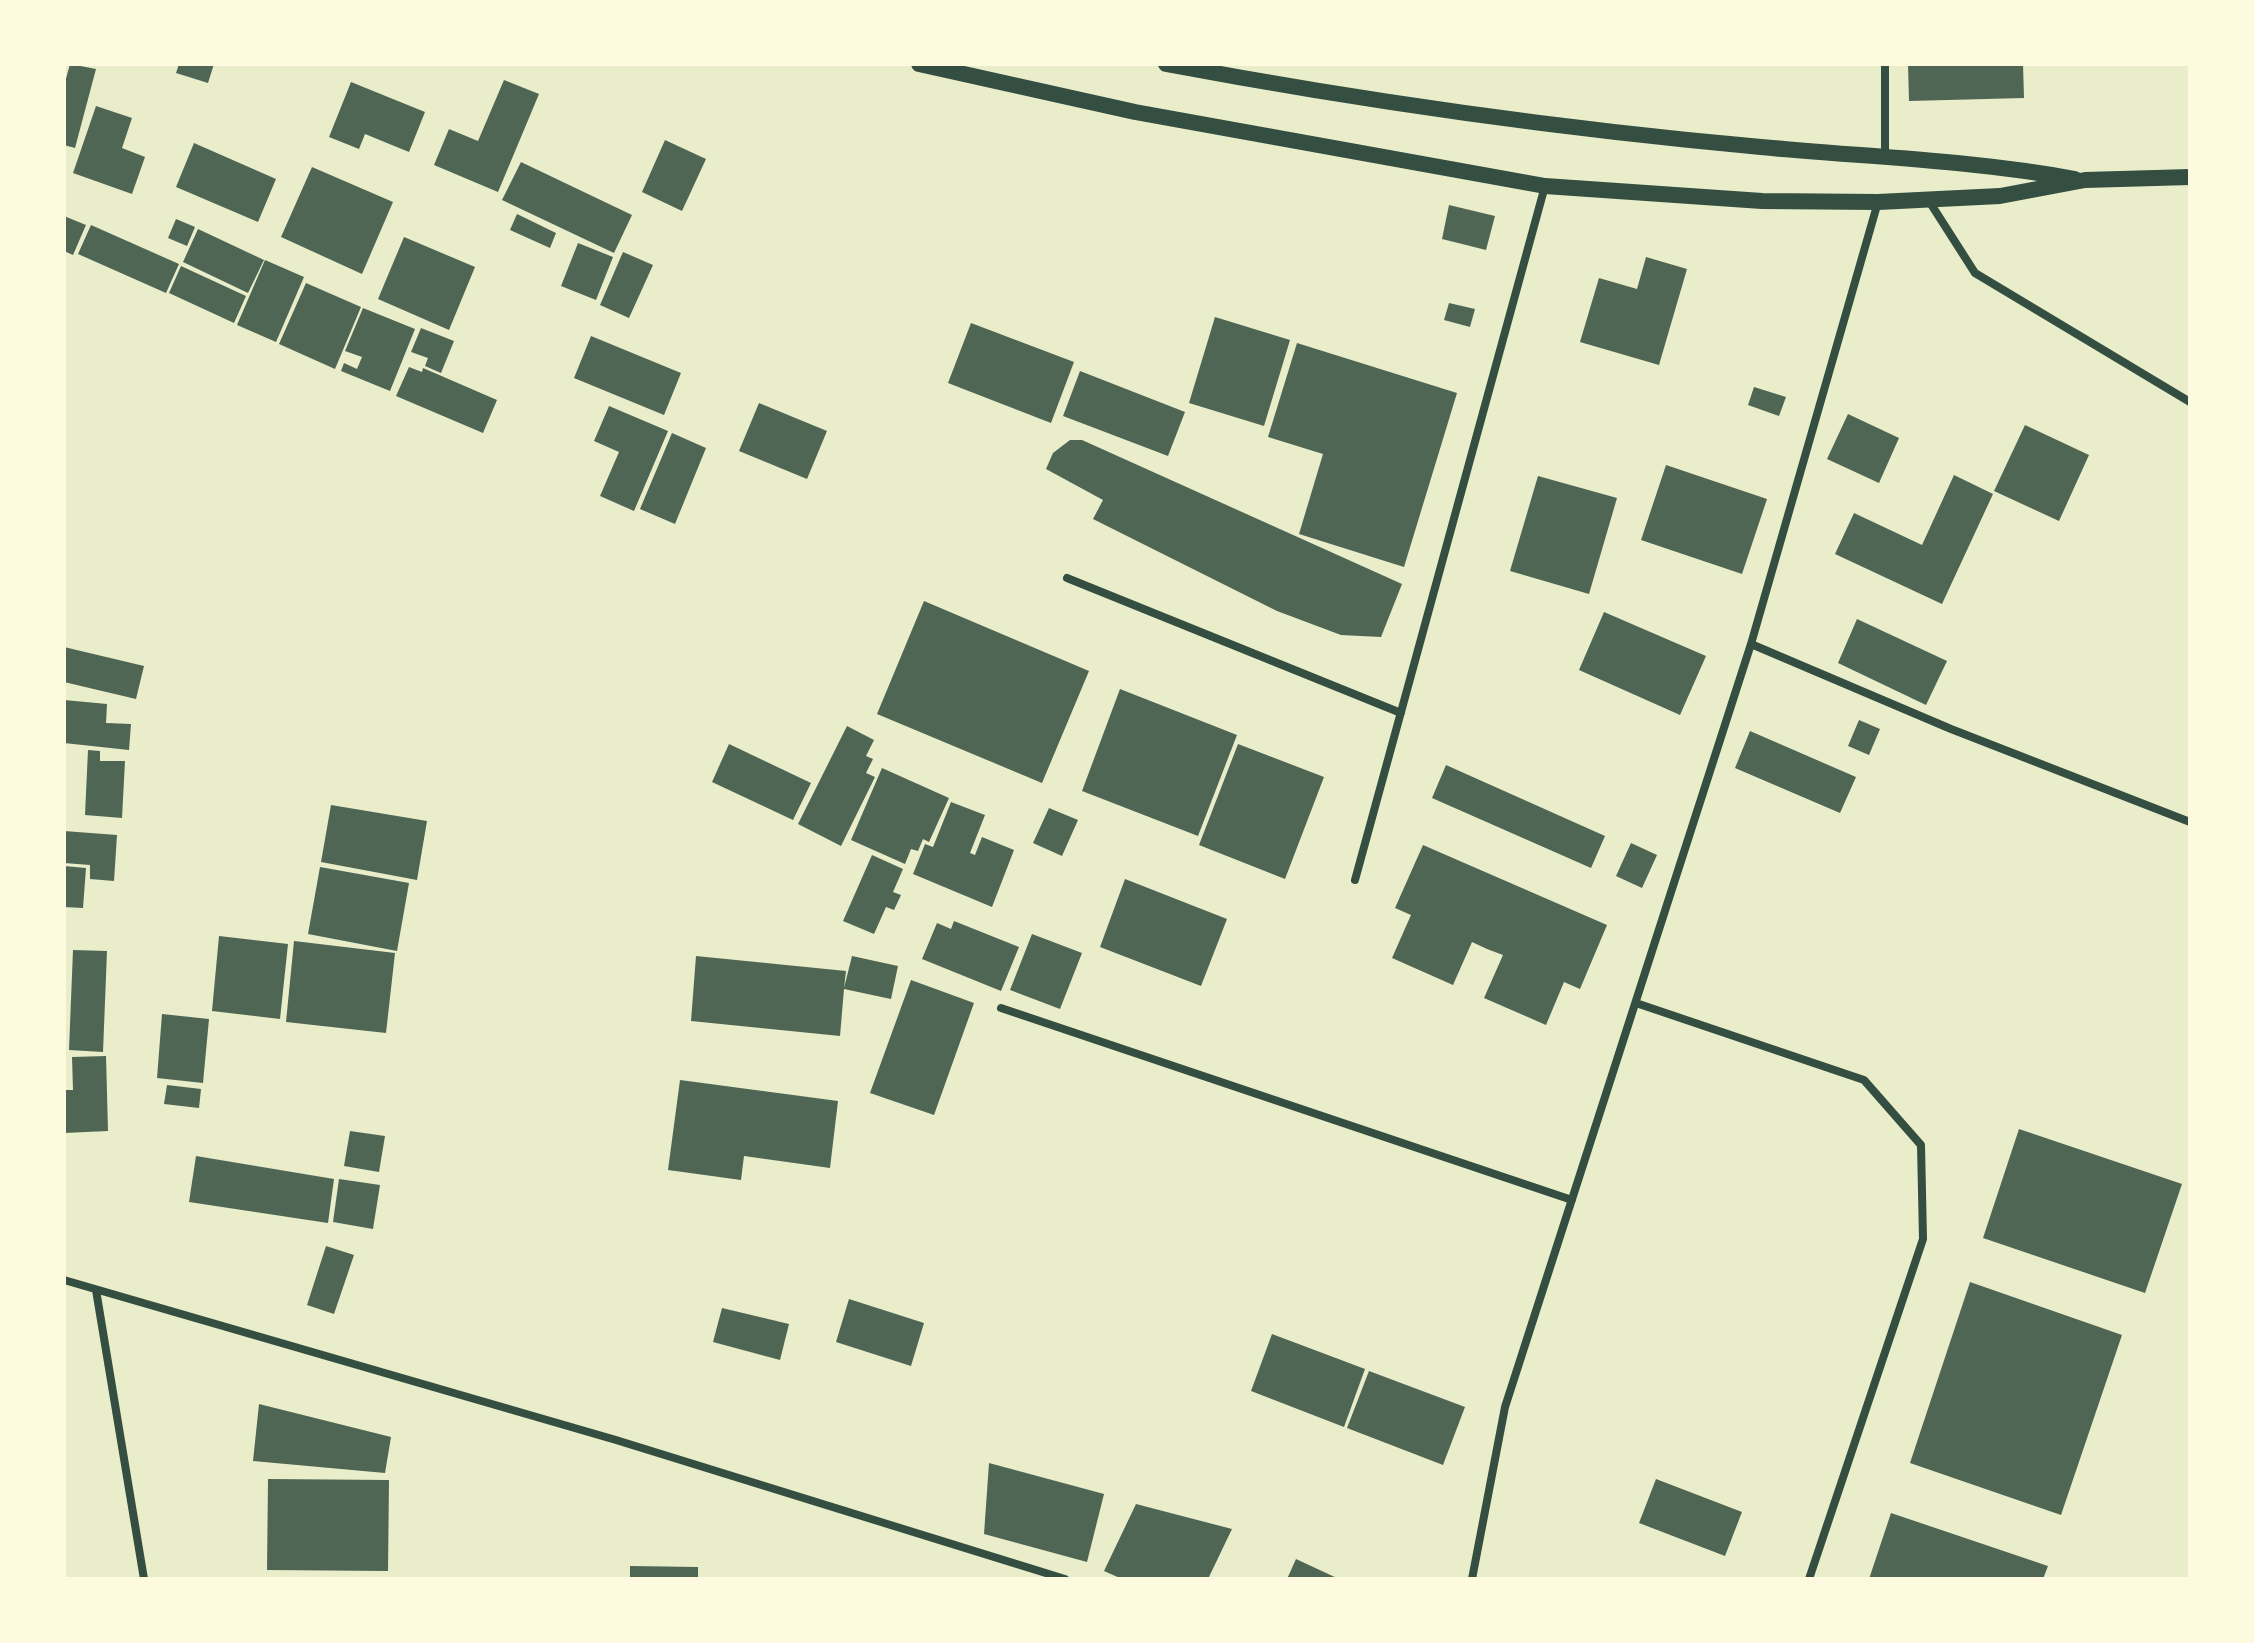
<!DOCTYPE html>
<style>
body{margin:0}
#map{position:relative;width:2254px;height:1643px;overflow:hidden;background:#e9edc9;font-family:"Asap Condensed",sans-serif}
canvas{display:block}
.frame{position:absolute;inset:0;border:66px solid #fefae0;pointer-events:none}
</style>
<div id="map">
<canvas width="2254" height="1643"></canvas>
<div class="frame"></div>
</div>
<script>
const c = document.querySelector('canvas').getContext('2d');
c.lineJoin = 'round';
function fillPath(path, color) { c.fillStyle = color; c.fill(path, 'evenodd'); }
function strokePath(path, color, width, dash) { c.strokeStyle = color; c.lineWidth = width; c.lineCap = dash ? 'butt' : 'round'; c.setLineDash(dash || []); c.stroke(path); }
const building = new Path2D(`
 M 70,64 L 96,69 L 75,148 L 64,145 L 64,86 Z
 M 179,64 L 214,64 L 208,83 L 176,73 Z
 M 1908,64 L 2023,64 L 2024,98 L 1909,101 Z
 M 504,80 L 539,94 L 498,192 L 434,165 L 449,129 L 478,141 Z
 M 351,82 L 425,112 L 409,152 L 365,134 L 359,149 L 329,137 Z
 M 96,106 L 132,118 L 122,148 L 145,157 L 132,194 L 73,173 Z
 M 665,140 L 706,159 L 682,211 L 642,192 Z
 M 194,143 L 276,179 L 258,222 L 176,187 Z
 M 521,162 L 632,215 L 614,253 L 502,200 Z
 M 312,167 L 393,202 L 362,274 L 281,237 Z
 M 1449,205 L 1495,216 L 1486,250 L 1442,239 Z
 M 517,214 L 556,233 L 550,248 L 510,230 Z
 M 64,216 L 86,225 L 73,255 L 64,251 Z
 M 176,219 L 195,227 L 187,246 L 168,238 Z
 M 91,225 L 179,264 L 166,293 L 78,254 Z
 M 198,229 L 264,260 L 248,293 L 183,262 Z
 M 404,237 L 475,267 L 449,330 L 378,299 Z
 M 578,243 L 613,257 L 596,300 L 561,286 Z
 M 623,252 L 653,265 L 629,318 L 600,305 Z
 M 1646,257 L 1687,269 L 1659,365 L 1580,342 L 1599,278 L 1637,289 Z
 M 265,260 L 304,277 L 276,342 L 237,325 Z
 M 181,266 L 246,296 L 234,323 L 169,293 Z
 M 306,283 L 361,307 L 335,369 L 279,344 Z
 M 1449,303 L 1475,309 L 1470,327 L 1444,320 Z
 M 363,308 L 415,329 L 390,391 L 341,371 L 344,363 L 357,369 L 362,357 L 345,351 Z
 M 1215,317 L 1290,340 L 1264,426 L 1189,403 Z
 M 971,323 L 1074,362 L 1051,423 L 948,383 Z
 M 421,328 L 454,341 L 441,373 L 425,366 L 428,358 L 411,352 Z
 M 591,336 L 681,373 L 664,415 L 574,378 Z
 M 1297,343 L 1457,393 L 1404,567 L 1299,534 L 1323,454 L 1268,437 Z
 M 409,367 L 422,372 L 423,368 L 497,400 L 483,433 L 396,396 Z
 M 1080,371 L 1185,412 L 1168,456 L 1063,416 Z
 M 1754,387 L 1786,397 L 1779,416 L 1748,405 Z
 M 759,403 L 827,431 L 807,479 L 739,451 Z
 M 609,406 L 668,431 L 634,511 L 600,496 L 619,452 L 594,441 Z
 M 1848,414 L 1899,438 L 1879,483 L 1827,459 Z
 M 2025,425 L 2089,455 L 2059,521 L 1994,491 Z
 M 672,433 L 706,448 L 675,524 L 640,509 Z
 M 1070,440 L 1082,440 L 1402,584 L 1381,637 L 1341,635 L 1277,611 L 1093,519 L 1103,500 L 1046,469 L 1053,453 Z
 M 1666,465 L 1767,499 L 1742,574 L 1641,540 Z
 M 1954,475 L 1993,494 L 1942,604 L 1835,554 L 1854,513 L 1922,545 Z
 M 1538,476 L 1617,498 L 1589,594 L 1510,571 Z
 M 924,601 L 1089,671 L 1042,783 L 877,714 Z
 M 1604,612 L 1706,656 L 1680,715 L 1579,670 Z
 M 1857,619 L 1947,661 L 1926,705 L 1838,663 Z
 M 64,647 L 144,666 L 136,699 L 64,682 Z
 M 1120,689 L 1237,735 L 1198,836 L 1082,791 Z
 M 64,700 L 107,704 L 106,723 L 131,724 L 129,750 L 64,743 Z
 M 1859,720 L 1880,729 L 1869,755 L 1848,746 Z
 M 847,726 L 874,740 L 866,756 L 873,759 L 866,773 L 875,777 L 841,846 L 798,824 Z
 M 1750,731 L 1856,777 L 1840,813 L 1735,768 Z
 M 729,744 L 811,783 L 793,820 L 712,782 Z
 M 1238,744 L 1324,777 L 1285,879 L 1199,845 Z
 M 88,750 L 100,751 L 100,761 L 125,761 L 122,818 L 85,815 Z
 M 1446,765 L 1605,836 L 1591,868 L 1432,798 Z
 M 882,768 L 949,798 L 929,842 L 923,839 L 918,851 L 911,849 L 905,864 L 851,840 Z
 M 951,802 L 985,815 L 970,853 L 975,855 L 982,837 L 1014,850 L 992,907 L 913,874 L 925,844 L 933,847 Z
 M 331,805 L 427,821 L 417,880 L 321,862 Z
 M 1049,808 L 1078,820 L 1062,856 L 1033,843 Z
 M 64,831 L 117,835 L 114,881 L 90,879 L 90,865 L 64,863 Z
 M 1631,843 L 1657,855 L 1642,888 L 1616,876 Z
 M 1423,845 L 1607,925 L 1580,989 L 1564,982 L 1546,1025 L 1484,998 L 1503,955 L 1487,949 L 1472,942 L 1453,985 L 1392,958 L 1411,915 L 1395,908 Z
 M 872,855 L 903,869 L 893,892 L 901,895 L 894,910 L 886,907 L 874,934 L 843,921 Z
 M 64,866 L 86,868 L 83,908 L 64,907 Z
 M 320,867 L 409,883 L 397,951 L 308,934 Z
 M 1125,879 L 1227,919 L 1201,986 L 1100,947 Z
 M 954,921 L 1019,947 L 1001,991 L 922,959 L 937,923 L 951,929 Z
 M 1032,934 L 1082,953 L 1060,1009 L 1010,990 Z
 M 219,936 L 288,944 L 280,1019 L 212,1011 Z
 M 294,941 L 395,953 L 386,1033 L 286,1022 Z
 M 73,950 L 107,951 L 103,1052 L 69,1050 Z
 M 696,956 L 846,971 L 844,988 L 852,956 L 898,966 L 891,999 L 844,989 L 840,1036 L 691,1021 Z
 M 911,980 L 974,1003 L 934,1115 L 870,1093 Z
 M 162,1014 L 209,1019 L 203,1083 L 157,1078 Z
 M 106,1056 L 108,1131 L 64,1133 L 64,1090 L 73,1090 L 72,1057 Z
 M 680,1080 L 838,1101 L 830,1168 L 744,1156 L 741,1180 L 668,1170 Z
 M 167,1085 L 201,1089 L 199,1108 L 164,1104 Z
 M 2019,1129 L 2182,1184 L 2145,1293 L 1983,1238 Z
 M 350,1131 L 385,1136 L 379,1172 L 344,1166 Z
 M 196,1156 L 334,1179 L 328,1223 L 189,1202 Z
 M 339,1179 L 380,1185 L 373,1229 L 333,1222 Z
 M 326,1246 L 354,1255 L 334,1314 L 307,1305 Z
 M 1970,1282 L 2122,1335 L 2061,1515 L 1910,1463 Z
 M 849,1299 L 924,1323 L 911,1366 L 836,1342 Z
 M 722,1308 L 789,1324 L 780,1360 L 713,1342 Z
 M 1272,1334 L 1365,1369 L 1344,1427 L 1251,1391 Z
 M 1369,1371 L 1465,1407 L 1443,1465 L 1347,1428 Z
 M 259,1404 L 391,1437 L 385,1473 L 253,1461 Z
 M 989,1463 L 1104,1494 L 1087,1562 L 984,1534 Z
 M 268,1479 L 389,1480 L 388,1571 L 267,1570 Z
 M 1656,1479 L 1742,1512 L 1725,1556 L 1639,1523 Z
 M 1136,1504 L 1232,1529 L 1208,1579 L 1122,1579 L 1104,1571 Z
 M 1891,1513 L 2048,1566 L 2043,1579 L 1869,1579 Z
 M 1296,1559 L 1339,1579 L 1287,1579 Z
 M 630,1566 L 698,1567 L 698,1579 L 630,1579 Z`);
const minor = new Path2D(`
 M 1885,156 L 1885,64
 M 1929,201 L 1975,273 L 2190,402
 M 1067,578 L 1401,713
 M 1751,644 L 1951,729 L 2190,822
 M 1355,880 L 1545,186
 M 1636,1003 L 1864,1080 L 1921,1145 L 1923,1239 L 1809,1579
 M 1001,1008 L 1572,1200
 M 64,1280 L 616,1440 L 1065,1579
 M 96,1290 L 144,1579
 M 1472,1579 L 1505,1407 L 1751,644 L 1878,202`);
const secondary = new Path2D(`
 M 919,64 L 1135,112 L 1545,186 L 1762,201 L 1878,202 L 2000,196 L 2085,180 L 2190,177
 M 1166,64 C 1363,101 1562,129 1761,147 C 1866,157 1972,160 2075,179`);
fillPath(building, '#4f6655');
strokePath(minor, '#344e41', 8);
strokePath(secondary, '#344e41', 16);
</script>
